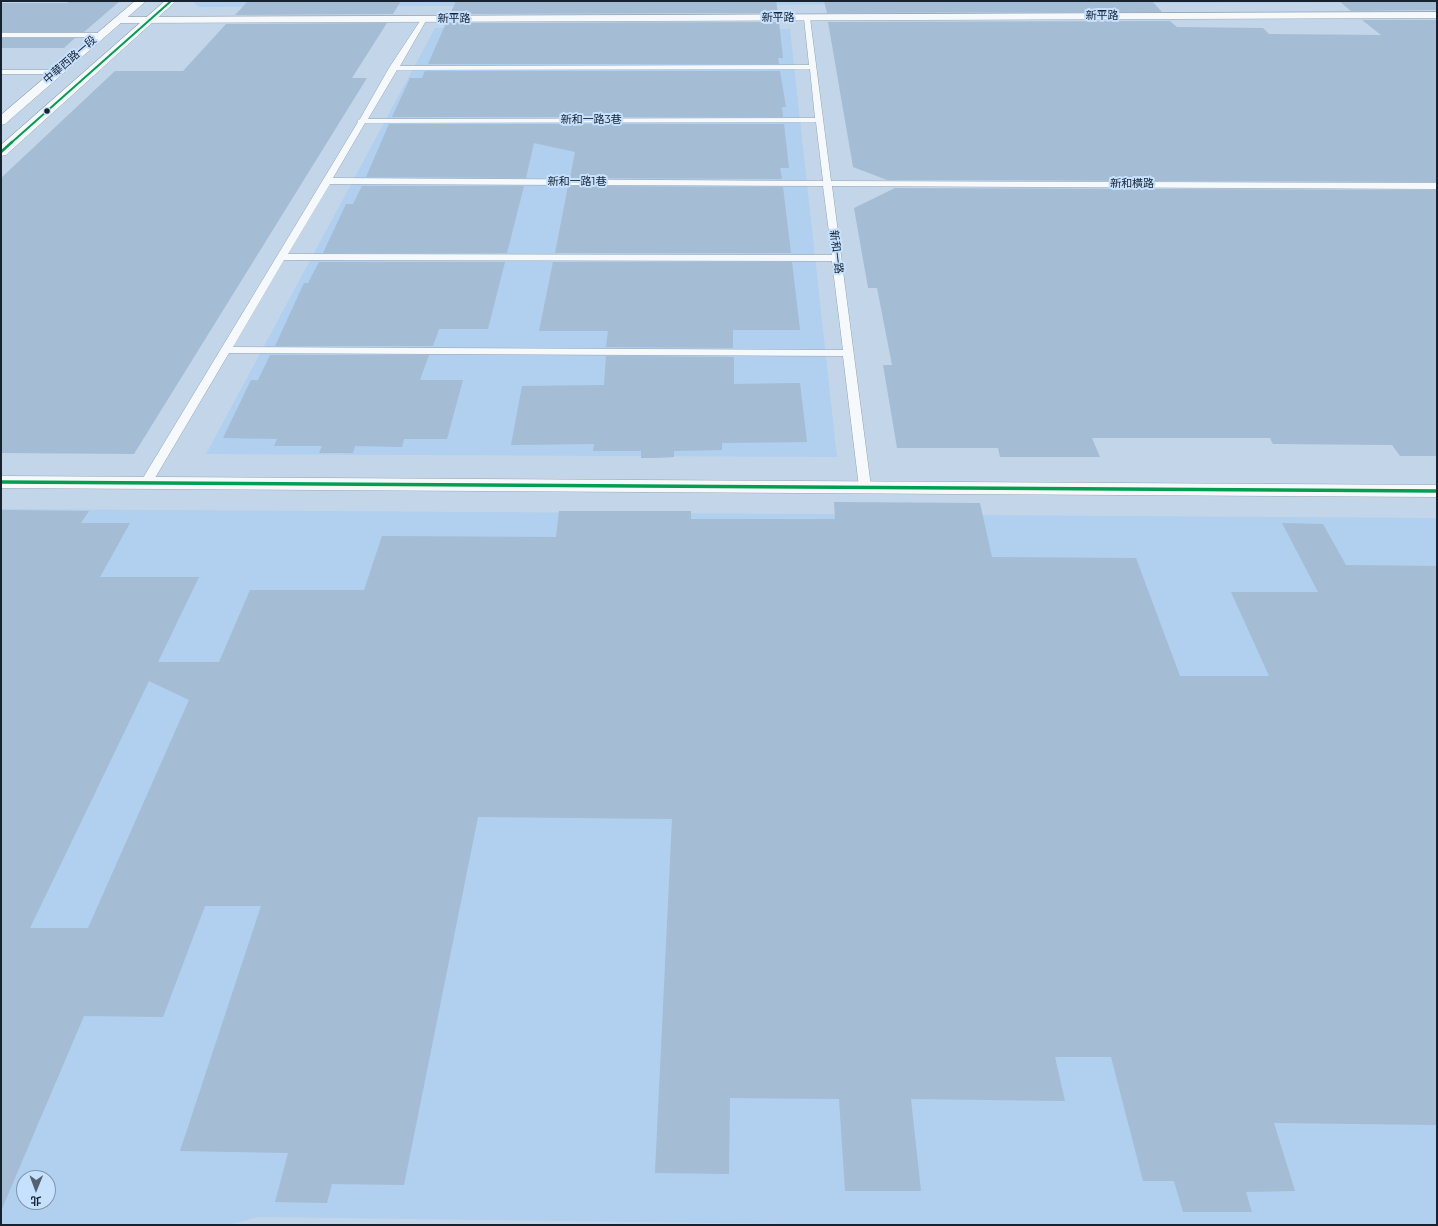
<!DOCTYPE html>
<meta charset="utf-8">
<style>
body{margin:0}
#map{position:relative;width:1438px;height:1226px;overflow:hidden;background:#c3d6e9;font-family:Montserrat,"Noto Sans TC",sans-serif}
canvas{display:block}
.frame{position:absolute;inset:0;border:2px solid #162230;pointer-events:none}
.north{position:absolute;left:16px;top:1170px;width:40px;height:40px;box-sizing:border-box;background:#c6e1fe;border:1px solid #8095ac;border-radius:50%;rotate:181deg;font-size:11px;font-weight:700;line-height:16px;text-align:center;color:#162230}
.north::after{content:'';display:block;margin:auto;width:14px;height:18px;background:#536171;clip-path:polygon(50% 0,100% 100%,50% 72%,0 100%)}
</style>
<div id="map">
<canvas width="1438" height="1226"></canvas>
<div class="frame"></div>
<div class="north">北</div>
</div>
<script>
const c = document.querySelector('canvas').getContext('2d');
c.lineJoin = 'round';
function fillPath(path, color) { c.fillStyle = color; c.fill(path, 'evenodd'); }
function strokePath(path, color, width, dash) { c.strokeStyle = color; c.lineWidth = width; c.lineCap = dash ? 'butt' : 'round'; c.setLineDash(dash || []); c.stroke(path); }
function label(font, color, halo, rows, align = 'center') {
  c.font = font + ' Montserrat,"Noto Sans TC",sans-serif'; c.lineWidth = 4; c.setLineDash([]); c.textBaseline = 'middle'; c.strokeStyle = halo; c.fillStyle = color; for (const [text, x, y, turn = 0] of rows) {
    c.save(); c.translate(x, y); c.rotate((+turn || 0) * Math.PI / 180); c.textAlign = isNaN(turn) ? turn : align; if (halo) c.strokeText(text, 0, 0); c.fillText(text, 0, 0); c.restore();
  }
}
const built = new Path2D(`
 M 193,1 L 1437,1 L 1437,2 L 198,7 Z
 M 435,28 L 790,29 L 837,457 L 206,454 Z
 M 1,509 L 1437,518 L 1437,1225 L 866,1225 L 259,1217 L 228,1225 L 1,1225 ZM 24,1178 L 48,1178 L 48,1202 L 24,1202 Z`);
const building = new Path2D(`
 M 70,1 L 120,1 L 84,32 L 1,32 L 1,3 L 67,3 Z
 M 248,1 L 401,1 L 393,14 L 235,15 Z
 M 456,1 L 776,1 L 778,13 L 450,14 Z
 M 824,1 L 1152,1 L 1162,12 L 827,13 Z
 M 1339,1 L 1437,1 L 1437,10 L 1351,11 Z
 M 1362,20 L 1437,20 L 1437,182 L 887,180 L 853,167 L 828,22 L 1170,21 L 1177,27 L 1263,28 L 1269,34 L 1381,35 Z
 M 779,22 L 783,58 L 778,58 L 779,64 L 428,64 L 446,23 Z
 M 387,23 L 352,78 L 367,78 L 134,454 L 1,453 L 1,178 L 115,71 L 183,71 L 226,24 Z
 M 1,38 L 75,38 L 64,48 L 1,48 Z
 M 425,71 L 780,71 L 786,107 L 782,107 L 783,117 L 392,117 L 410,78 L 422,78 Z
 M 389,124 L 784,124 L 789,168 L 780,168 L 782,179 L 570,178 L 575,152 L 534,143 L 526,178 L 366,177 Z
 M 362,186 L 524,186 L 507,253 L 323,253 L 346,204 L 353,204 Z
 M 568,186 L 783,187 L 791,253 L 555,253 Z
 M 895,188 L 1437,190 L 1437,456 L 1400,456 L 1392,445 L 1273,444 L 1270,438 L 1092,438 L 1100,457 L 1000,457 L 998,448 L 897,448 L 883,365 L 892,365 L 877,288 L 868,288 L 854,208 Z
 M 319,262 L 505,262 L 488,329 L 439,329 L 433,346 L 275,346 L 304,283 L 308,283 Z
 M 553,262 L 792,262 L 800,330 L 733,330 L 733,348 L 606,347 L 608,331 L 539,331 Z
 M 270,355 L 429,355 L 420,380 L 463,380 L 447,439 L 404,439 L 402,447 L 355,446 L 353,453 L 319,453 L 322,446 L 274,446 L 277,439 L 223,438 L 251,380 L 258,380 Z
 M 606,356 L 734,357 L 734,384 L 800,383 L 807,442 L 722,443 L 722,450 L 674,451 L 674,457 L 657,458 L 641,458 L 641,451 L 593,451 L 594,444 L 511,445 L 522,386 L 604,385 Z
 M 834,502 L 980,503 L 992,557 L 1136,558 L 1180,676 L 1269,676 L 1231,592 L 1318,592 L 1282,523 L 1323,524 L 1346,565 L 1437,566 L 1437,1125 L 1274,1123 L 1295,1191 L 1246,1192 L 1252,1212 L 1183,1212 L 1174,1181 L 1143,1181 L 1111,1057 L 1055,1057 L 1065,1101 L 911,1099 L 921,1191 L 845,1191 L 839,1099 L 730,1098 L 729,1174 L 655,1173 L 672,819 L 478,817 L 404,1185 L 332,1184 L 327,1203 L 275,1202 L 288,1153 L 180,1151 L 261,906 L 205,906 L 163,1017 L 84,1016 L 1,1211 L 1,510 L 89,511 L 81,523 L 130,523 L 100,577 L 199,577 L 158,662 L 219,662 L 250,590 L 364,590 L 382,536 L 556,537 L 559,511 L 691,511 L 691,519 L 835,519 ZM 149,681 L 189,700 L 88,928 L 30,928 Z`);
const lane = new Path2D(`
 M 807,16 L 810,18 L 831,181 L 1437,183 L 1437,189 L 832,186 L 871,487 L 865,491 L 859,487 L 843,356 L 229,353 L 152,483 L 150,486 L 142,486 L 140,483 L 358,122 L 357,121 L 360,119 L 389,68 L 422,18 L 427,19 L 400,66 L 809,65 L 804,18 ZM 810,69 L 815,118 L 368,119 L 397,70 ZM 816,122 L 823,181 L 333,178 L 365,123 ZM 330,184 L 823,186 L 832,255 L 288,254 ZM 284,260 L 832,261 L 843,350 L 233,347 Z
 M 1,33 L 100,33 L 103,35 L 100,37 L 1,37 Z
 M 1,70 L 57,70 L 61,72 L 57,74 L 1,74 Z`);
const street = new Path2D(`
 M 1437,12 L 1437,18 L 118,23 L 113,20 L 118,17 Z
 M 1,476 L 1437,485 L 1437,497 L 1,488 Z`);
const primary = new Path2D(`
 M 135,1 L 146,1 L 5,124 L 1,125 L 1,115 Z
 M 165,1 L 176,1 L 6,155 L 1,156 L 1,145 Z`);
const bus1Far2 = new Path2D(`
 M 11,143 L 171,1`);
const bus1Far1 = new Path2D(`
 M 1,152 L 12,142`);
const bus1 = new Path2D(`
 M 1,482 L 1437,491`);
const markers = [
 [47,111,3.5,"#162230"]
];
const farStreetnames = [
 ["新平路",1102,16],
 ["新平路",778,18],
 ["新平路",454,19],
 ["中華西路一段",70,60,-41],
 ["新和一路3巷",591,120],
 ["新和一路1巷",577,182],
 ["新和橫路",1132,184],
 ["新和一路",836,252,83]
];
fillPath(built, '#b1cfee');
fillPath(building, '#a4bcd4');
strokePath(lane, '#95a3b2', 1);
strokePath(street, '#95a3b2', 1);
strokePath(primary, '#95a3b2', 1);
fillPath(lane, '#f6f9fc');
fillPath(street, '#f6f9fc');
fillPath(primary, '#f6f9fc');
strokePath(bus1Far2, '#019f4f', 2);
strokePath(bus1Far1, '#019f4f', 2.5);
strokePath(bus1, '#019f4f', 3.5);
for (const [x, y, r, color] of markers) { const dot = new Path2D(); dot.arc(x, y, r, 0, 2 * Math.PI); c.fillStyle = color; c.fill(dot); strokePath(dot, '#c6e1fe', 1.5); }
label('11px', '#162230', '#c6e1fe', farStreetnames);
</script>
